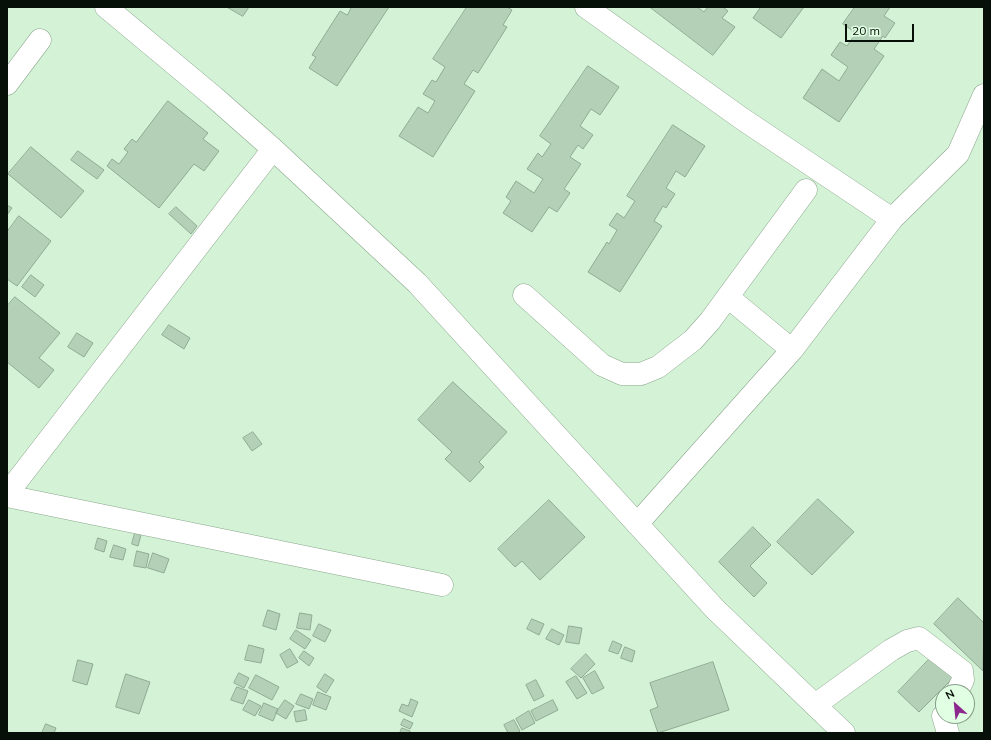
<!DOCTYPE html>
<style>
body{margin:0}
#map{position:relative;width:991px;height:740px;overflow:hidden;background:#d4f2d6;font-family:Mulish,sans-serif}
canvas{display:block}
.frame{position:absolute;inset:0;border:8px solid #071008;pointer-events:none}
.north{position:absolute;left:935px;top:684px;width:40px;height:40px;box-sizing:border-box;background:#e1ffe3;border:1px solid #8a9f8b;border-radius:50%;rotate:333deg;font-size:11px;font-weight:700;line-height:16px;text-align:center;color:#071008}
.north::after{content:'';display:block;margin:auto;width:14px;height:18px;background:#8c278d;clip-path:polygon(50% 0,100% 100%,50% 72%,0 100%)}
.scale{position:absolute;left:845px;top:24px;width:69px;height:18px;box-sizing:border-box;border:2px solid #071008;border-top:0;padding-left:5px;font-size:12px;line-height:14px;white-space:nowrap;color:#071008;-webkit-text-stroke:3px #e1ffe3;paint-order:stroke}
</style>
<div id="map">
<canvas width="991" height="740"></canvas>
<div class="frame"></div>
<div class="north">N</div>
<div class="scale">20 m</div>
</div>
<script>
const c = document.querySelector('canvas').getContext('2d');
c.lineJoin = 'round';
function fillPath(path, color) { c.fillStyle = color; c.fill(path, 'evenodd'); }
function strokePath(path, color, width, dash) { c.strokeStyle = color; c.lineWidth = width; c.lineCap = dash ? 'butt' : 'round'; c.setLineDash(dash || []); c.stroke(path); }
const building = new Path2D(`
 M 227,7 L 249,7 L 243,16 Z
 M 352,7 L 389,7 L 337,86 L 309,68 L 316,57 L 312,55 L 340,11 L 347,15 Z
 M 467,7 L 507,7 L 512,10 L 503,25 L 507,27 L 478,73 L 473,70 L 464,84 L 475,91 L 433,157 L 399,136 L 418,107 L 428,113 L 435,101 L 423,94 L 432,80 L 436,82 L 445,67 L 433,59 Z
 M 650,7 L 697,7 L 704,12 L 708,7 L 723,7 L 728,11 L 722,18 L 735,27 L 713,55 Z
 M 759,7 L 804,7 L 781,38 L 753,18 L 760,8 Z
 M 855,7 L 890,7 L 884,16 L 895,23 L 885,38 L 883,36 L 874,49 L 884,56 L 839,122 L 803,98 L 822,69 L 839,81 L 848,67 L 831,55 L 840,42 L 847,46 L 856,33 L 843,24 Z
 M 588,66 L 619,87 L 600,115 L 591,109 L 580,126 L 593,135 L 583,149 L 578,145 L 570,157 L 581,164 L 564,189 L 570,193 L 557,212 L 549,207 L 532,232 L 503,213 L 511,201 L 506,197 L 516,181 L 534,193 L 543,179 L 527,169 L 538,153 L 542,157 L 551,144 L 540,136 Z
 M 168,101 L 208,133 L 203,139 L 219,151 L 204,171 L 194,164 L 159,208 L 107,166 L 112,159 L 119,164 L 128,152 L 124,149 L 132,139 L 136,142 Z
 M 673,125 L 705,146 L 685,177 L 676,171 L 666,188 L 675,194 L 666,208 L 663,206 L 654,221 L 662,226 L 620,292 L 588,272 L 607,242 L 609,244 L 617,230 L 609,225 L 617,213 L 624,218 L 635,201 L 627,196 Z
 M 31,147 L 84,191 L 61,218 L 8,174 Z
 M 78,151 L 104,170 L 97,179 L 71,160 Z
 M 7,205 L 12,208 L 7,215 Z
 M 176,207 L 197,226 L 191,234 L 169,214 Z
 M 19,216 L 51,241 L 17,286 L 7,279 L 7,232 Z
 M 31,275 L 44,285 L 35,297 L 22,287 Z
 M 15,297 L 60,333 L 39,358 L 54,370 L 39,388 L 7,362 L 7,306 Z
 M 169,325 L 190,338 L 184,349 L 162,335 Z
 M 77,333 L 93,343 L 84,357 L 68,347 Z
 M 453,382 L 507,432 L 479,462 L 484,467 L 470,482 L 445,459 L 452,452 L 418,420 Z
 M 253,432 L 262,444 L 252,451 L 243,438 Z
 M 818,499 L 854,532 L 812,575 L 777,542 Z
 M 549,500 L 585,537 L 540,580 L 522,561 L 515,567 L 498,549 Z
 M 753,527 L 771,545 L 750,566 L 767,583 L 754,597 L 719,562 Z
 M 135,533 L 141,535 L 138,546 L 132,544 Z
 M 98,538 L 107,541 L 104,552 L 95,549 Z
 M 114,545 L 126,549 L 123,560 L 110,557 Z
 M 137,551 L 149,554 L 146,568 L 134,566 Z
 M 153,553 L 169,559 L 164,573 L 148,568 Z
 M 958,598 L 984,623 L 983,671 L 934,624 Z
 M 268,610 L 280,614 L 276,630 L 263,626 Z
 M 300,613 L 312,615 L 310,630 L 297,628 Z
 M 532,619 L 544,624 L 539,635 L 527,629 Z
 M 319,624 L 331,630 L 325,642 L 313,636 Z
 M 569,626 L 582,628 L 579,644 L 566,642 Z
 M 552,629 L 564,635 L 559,645 L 546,639 Z
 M 296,630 L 311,640 L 305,649 L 290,639 Z
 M 613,641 L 622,645 L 618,654 L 609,651 Z
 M 249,645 L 264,649 L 261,663 L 245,660 Z
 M 625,647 L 635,651 L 632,662 L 621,658 Z
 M 290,649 L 298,662 L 287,668 L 280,655 Z
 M 304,651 L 314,658 L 309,666 L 299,658 Z
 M 936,652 L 958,673 L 919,712 L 898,692 Z
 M 586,654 L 595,664 L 581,678 L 571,669 Z
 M 78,660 L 93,664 L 87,685 L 73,681 Z
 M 713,662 L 729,710 L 658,733 L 650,710 L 658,707 L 650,683 Z
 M 595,671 L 604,688 L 592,694 L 583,678 Z
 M 239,673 L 249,678 L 244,688 L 234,683 Z
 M 126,674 L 150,682 L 139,714 L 116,707 Z
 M 325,674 L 334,680 L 326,693 L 317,687 Z
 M 256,675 L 279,687 L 272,700 L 249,688 Z
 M 576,676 L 587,693 L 577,699 L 566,682 Z
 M 536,680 L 544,696 L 534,701 L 526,685 Z
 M 237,687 L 248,691 L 243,704 L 231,700 Z
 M 318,692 L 331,697 L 326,710 L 313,705 Z
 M 301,694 L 313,699 L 309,709 L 296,704 Z
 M 411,699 L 418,702 L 412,717 L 399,711 L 402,704 L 408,706 Z
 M 249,700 L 261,706 L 255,716 L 243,710 Z
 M 285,700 L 294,706 L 286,719 L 276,713 Z
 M 553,700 L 558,710 L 536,721 L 531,711 Z
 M 264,703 L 278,709 L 273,721 L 259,715 Z
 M 305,710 L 307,720 L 296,722 L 294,712 Z
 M 529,711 L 535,723 L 522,730 L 516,719 Z
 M 404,719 L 413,723 L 410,729 L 401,725 Z
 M 514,720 L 520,731 L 517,733 L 508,733 L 504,725 Z
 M 46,724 L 56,728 L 54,733 L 42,733 Z
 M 402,728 L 410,731 L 410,733 L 400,733 Z`);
const minor = new Path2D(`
 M 106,7 L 214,97 L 273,149 L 417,283 L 715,609 L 844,733
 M 586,7 L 741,118 L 892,219
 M 7,84 L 40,40
 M 524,295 L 602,365 L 622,374 L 641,374 L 658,367 L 693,340 L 710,321 L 806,190
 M 728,297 L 792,350
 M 7,494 L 273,149
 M 7,496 L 442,585
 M 637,524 L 792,350 L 892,219 L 958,154 L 984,95
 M 815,705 L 891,650 L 907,641 L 919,638 L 962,671 L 963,680 L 957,692
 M 943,716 L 948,733`);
fillPath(building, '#b4d1b7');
strokePath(building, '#8fab92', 1);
strokePath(minor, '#8ba78d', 23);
strokePath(minor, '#fff', 22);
</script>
